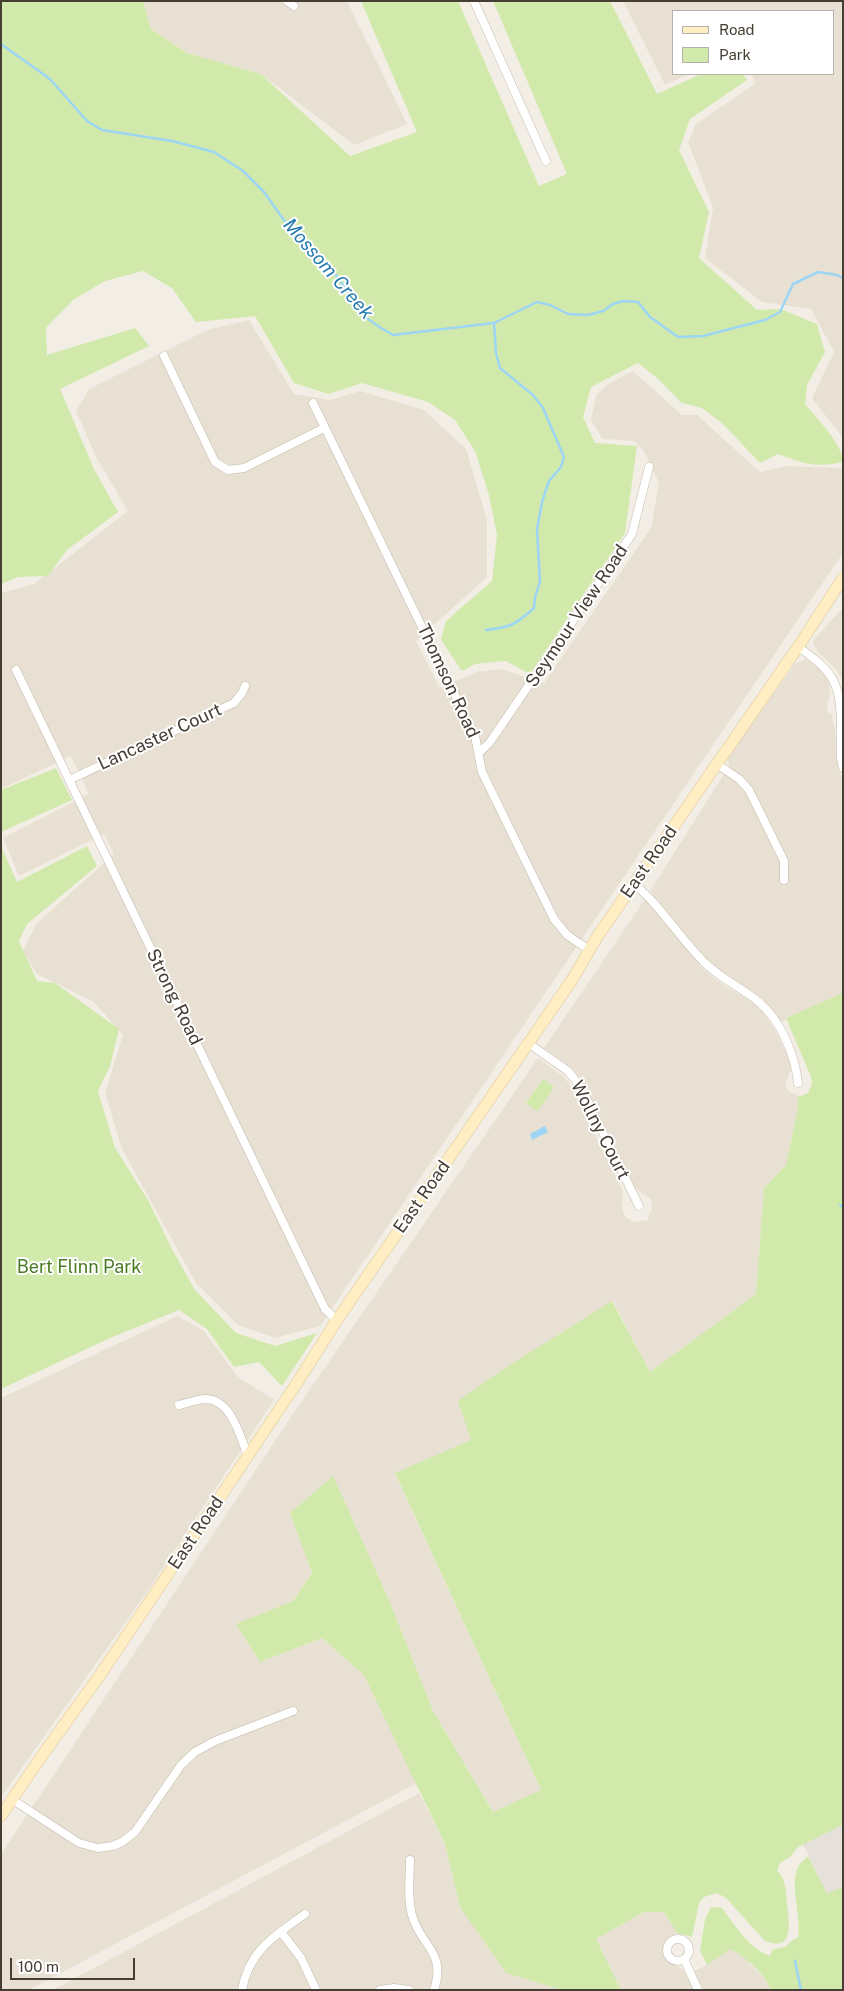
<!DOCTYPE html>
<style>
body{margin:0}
#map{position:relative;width:844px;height:1991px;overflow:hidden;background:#f3eee5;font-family:"Public Sans",sans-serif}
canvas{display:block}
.frame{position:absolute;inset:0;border:2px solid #463e34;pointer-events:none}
.legend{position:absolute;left:672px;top:10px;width:162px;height:65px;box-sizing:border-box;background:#fff;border:1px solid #b5b2ae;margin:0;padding:6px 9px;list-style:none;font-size:15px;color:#463e34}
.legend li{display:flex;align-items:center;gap:10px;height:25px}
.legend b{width:25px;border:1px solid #b5b2ae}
.scale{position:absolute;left:10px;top:1958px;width:125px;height:22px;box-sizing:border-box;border:2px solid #463e34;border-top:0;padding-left:6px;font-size:15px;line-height:18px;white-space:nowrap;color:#463e34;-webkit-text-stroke:4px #fff;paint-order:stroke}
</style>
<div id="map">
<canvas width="844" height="1991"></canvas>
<div class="frame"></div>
<ul class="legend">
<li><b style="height:6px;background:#ffeec3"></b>Road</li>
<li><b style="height:14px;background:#d1eaab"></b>Park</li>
</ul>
<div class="scale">100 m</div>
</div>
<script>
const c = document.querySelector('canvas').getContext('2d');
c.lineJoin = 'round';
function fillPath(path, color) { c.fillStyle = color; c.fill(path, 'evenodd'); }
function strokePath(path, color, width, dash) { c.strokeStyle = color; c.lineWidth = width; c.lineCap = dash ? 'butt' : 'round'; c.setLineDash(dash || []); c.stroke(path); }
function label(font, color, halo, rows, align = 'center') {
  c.font = font + ' "Public Sans",sans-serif'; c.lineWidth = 4; c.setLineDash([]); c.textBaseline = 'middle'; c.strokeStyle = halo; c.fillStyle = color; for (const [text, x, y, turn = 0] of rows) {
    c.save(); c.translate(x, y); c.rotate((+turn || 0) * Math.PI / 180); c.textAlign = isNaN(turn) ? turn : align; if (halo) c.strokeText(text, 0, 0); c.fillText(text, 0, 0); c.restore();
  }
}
const residential = new Path2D(`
 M 143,1 L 347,1 L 407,124 L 354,145 L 261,74 L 187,53 L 150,29 Z
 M 623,1 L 843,1 L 843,438 L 812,398 L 834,352 L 811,309 L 762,302 L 705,258 L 713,208 L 688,142 L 696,124 L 756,83 L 751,74 L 833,74 L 833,11 L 673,11 L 673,74 L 689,74 L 665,85 Z
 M 249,320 L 294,394 L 330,400 L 360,391 L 424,410 L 466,449 L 487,520 L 487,577 L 416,641 L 440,688 L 476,672 L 501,669 L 544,683 L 651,528 L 659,483 L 644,451 L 634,441 L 603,439 L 591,420 L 596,396 L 605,386 L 633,371 L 682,415 L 697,415 L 760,472 L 786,466 L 843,468 L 843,553 L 320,1326 L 275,1338 L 238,1325 L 196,1283 L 122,1149 L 105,1093 L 123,1035 L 94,1002 L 37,974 L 23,951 L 36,924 L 114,854 L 104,834 L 19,876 L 3,838 L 89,794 L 71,756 L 1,789 L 1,593 L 34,584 L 128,511 L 96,457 L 76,411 L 89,389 L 207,330 Z
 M 843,608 L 843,682 L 836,669 L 817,651 L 813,643 L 815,638 Z
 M 805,659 L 819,667 L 829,679 L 830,700 L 827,701 L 828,713 L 831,713 L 835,729 L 837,761 L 843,782 L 843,993 L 781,1022 L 764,1000 L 717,970 L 704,958 L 650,891 L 729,766 L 728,758 L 732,751 L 795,664 Z
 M 645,899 L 703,969 L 722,984 L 754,1004 L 762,1011 L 776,1032 L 790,1061 L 792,1067 L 785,1085 L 789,1092 L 798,1095 L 798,1108 L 786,1165 L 764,1188 L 756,1294 L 650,1372 L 613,1301 L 471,1440 L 395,1474 L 541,1790 L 494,1813 L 433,1711 L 389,1600 L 333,1477 L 290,1513 L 312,1573 L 293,1601 L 237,1624 L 260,1662 L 322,1638 L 364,1675 L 417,1783 L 29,1990 L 1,1990 L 1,1854 L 293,1414 L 538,1058 L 564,1077 L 573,1089 L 623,1192 L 622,1209 L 626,1218 L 635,1222 L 648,1220 L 648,1217 L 652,1209 L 651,1199 L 635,1188 L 581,1079 L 571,1067 L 544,1048 Z
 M 177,1316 L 203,1330 L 238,1377 L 274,1400 L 147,1592 L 1,1797 L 1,1398 Z
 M 419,1793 L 445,1844 L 460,1907 L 553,1986 L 562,1990 L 53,1990 Z
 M 644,1912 L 664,1912 L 677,1933 L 664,1945 L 664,1955 L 669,1962 L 683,1969 L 686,1975 L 707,1965 L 730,1949 L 740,1953 L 769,1983 L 771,1990 L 621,1990 L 596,1939 Z`);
const industrial = new Path2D(`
 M 843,1825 L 843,1887 L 827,1895 L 803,1844 Z`);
const green = new Path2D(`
 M 1,1 L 143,1 L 151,29 L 187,53 L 261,74 L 350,156 L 417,132 L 361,1 L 458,1 L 539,186 L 567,174 L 493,1 L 610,1 L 657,94 L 701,74 L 743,74 L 747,80 L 690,119 L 679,150 L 709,212 L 699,258 L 757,310 L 781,309 L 817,324 L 825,352 L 807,385 L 805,404 C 816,418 843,444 843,462 C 814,468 806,464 778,454 L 760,463 L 723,424 L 702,408 L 682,403 L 657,378 L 638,363 L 591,387 L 583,417 L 595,443 L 637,446 L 625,533 L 530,674 L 506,661 L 475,664 L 462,671 L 441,640 L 446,621 L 492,581 L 497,535 L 489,495 L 475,451 L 455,420 L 428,402 L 362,383 L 329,394 L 294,383 L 255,316 L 196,322 L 172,288 L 143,271 L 105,281 L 73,300 L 46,328 L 47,355 L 135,328 L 149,346 L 60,389 L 94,469 L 118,512 L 67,550 L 48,576 L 18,577 L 1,584 Z
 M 56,768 L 72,800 L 1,832 L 1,790 Z
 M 1,846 L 17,882 L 87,846 L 97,866 L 27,924 L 19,941 L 37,981 L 55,983 L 119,1029 L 110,1066 L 98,1091 L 115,1148 L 148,1200 L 173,1251 L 195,1290 L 236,1333 L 275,1346 L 317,1333 L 282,1386 L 259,1362 L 234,1367 L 207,1329 L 179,1310 L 110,1338 L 1,1389 Z
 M 843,993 L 843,1825 L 798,1847 L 790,1857 L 780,1863 L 777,1871 C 779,1873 781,1874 782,1877 C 786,1883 786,1896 787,1904 C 789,1922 795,1953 765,1941 L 726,1898 L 717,1893 L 704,1897 L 699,1903 L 692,1937 L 677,1933 L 664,1912 L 644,1912 L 596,1939 L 621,1990 L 562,1990 L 506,1973 L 460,1907 L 445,1844 L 364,1675 L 322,1638 L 260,1662 L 236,1624 L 293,1601 L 312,1573 L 290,1513 L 333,1476 L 389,1600 L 433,1711 L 493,1812 L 541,1790 L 395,1473 L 471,1440 L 458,1401 L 502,1370 L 612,1301 L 650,1372 L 756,1294 L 764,1188 L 786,1165 L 798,1108 L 798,1097 L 808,1093 L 812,1084 L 811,1077 L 786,1018 Z
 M 543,1079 L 554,1087 L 538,1111 L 526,1103 Z
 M 808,1856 L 827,1894 L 843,1887 L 843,1990 L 771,1990 C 766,1975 744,1955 730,1949 L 707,1965 L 700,1951 L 705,1919 L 711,1907 L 722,1908 C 736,1926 748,1948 770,1956 L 773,1949 L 785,1947 L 794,1939 L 798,1938 C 802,1917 789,1886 798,1867 C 800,1863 805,1859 808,1856 Z`);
const water = new Path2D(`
 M 545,1126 L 548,1132 L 532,1140 L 530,1134 Z`);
const stream = new Path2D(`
 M 1,44 L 50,79 L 87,121 L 102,130 L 172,141 L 214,152 L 243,171 L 264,192 L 286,223 L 333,271 L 365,317 L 381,328 L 393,335 L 494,323 L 537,302 L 550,305 L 568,314 L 588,315 L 603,311 L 613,304 L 623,301 L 638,302 L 650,317 L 678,337 L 703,336 L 765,320 L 780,312 L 793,284 L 818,272 L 837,275 L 843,278
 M 486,630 C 511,627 515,625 534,608 L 535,597 L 540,582 L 537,529 L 542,502 L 549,481 L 561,467 L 564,457 L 543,408 L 533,395 L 500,368 L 496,353 L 494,323
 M 840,1205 L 843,1207
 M 795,1961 L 801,1990`);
const street = new Path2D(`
 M 287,1 L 294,6
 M 474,1 L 546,161
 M 164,356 L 215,462 L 228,470 L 244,468 L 324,428
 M 313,403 L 475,736 L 482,772 L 554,919 L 567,935 L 589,950
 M 798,647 C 837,673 841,687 841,733 C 841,745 839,756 843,768
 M 16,670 L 325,1309 L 337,1320
 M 480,752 L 490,742 L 632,534 L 649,467
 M 717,764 L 739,779 L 749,790 L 784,861 L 784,880
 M 69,780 L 234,703 L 242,693 L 245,686
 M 634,884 C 661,906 678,936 703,961 C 720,979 743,988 761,1004 C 782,1023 795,1056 798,1083
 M 528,1043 L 568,1071 L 580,1086 L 639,1206
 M 179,1405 C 187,1403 198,1399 206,1399 C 232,1400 240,1437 248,1456
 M 13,1800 L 79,1843 L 98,1848 L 113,1846 L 122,1842 L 135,1832 L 181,1765 L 195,1752 L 215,1741 L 293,1711
 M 410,1860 C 410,1877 407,1897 412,1915 C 420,1946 447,1951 434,1990
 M 281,1932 L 301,1958 L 316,1990
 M667 1950a11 11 0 1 1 22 0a11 11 0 1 1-22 0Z
 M 684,1959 L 698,1990
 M 242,1990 C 249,1950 275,1936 305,1914
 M 380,1990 L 394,1988 L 409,1990`);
const secondary = new Path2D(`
 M 1,1816 L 41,1757 L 100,1675 L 297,1383 L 337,1320 L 572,980 L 597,937 L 798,647 L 843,578`);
const streetNames = [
 ["Seymour View Road",577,616,-56],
 ["Thomson Road",448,681,65],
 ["Lancaster Court",160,737,-25],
 ["East Road",649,862,-55],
 ["Strong Road",174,997,64],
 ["Wollny Court",600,1130,63],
 ["East Road",422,1197,-55],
 ["East Road",196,1533,-56]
];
const parkNames = [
 ["Bert Flinn Park",79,1267]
];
const waterNames = [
 ["Mossom Creek",328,269,49]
];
fillPath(residential, '#e8e0d2');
fillPath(industrial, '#e5e0da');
fillPath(green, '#d1eaab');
fillPath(water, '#9dd5f4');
strokePath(stream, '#9dd5f4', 2.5);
strokePath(street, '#c2b8aa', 9);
strokePath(secondary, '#dac393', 12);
strokePath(street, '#fff', 8);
strokePath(secondary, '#ffeec3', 11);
label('18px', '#463e34', '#fff', streetNames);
label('18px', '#497b24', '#fff', parkNames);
label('italic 19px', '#267cb0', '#fff', waterNames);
</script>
